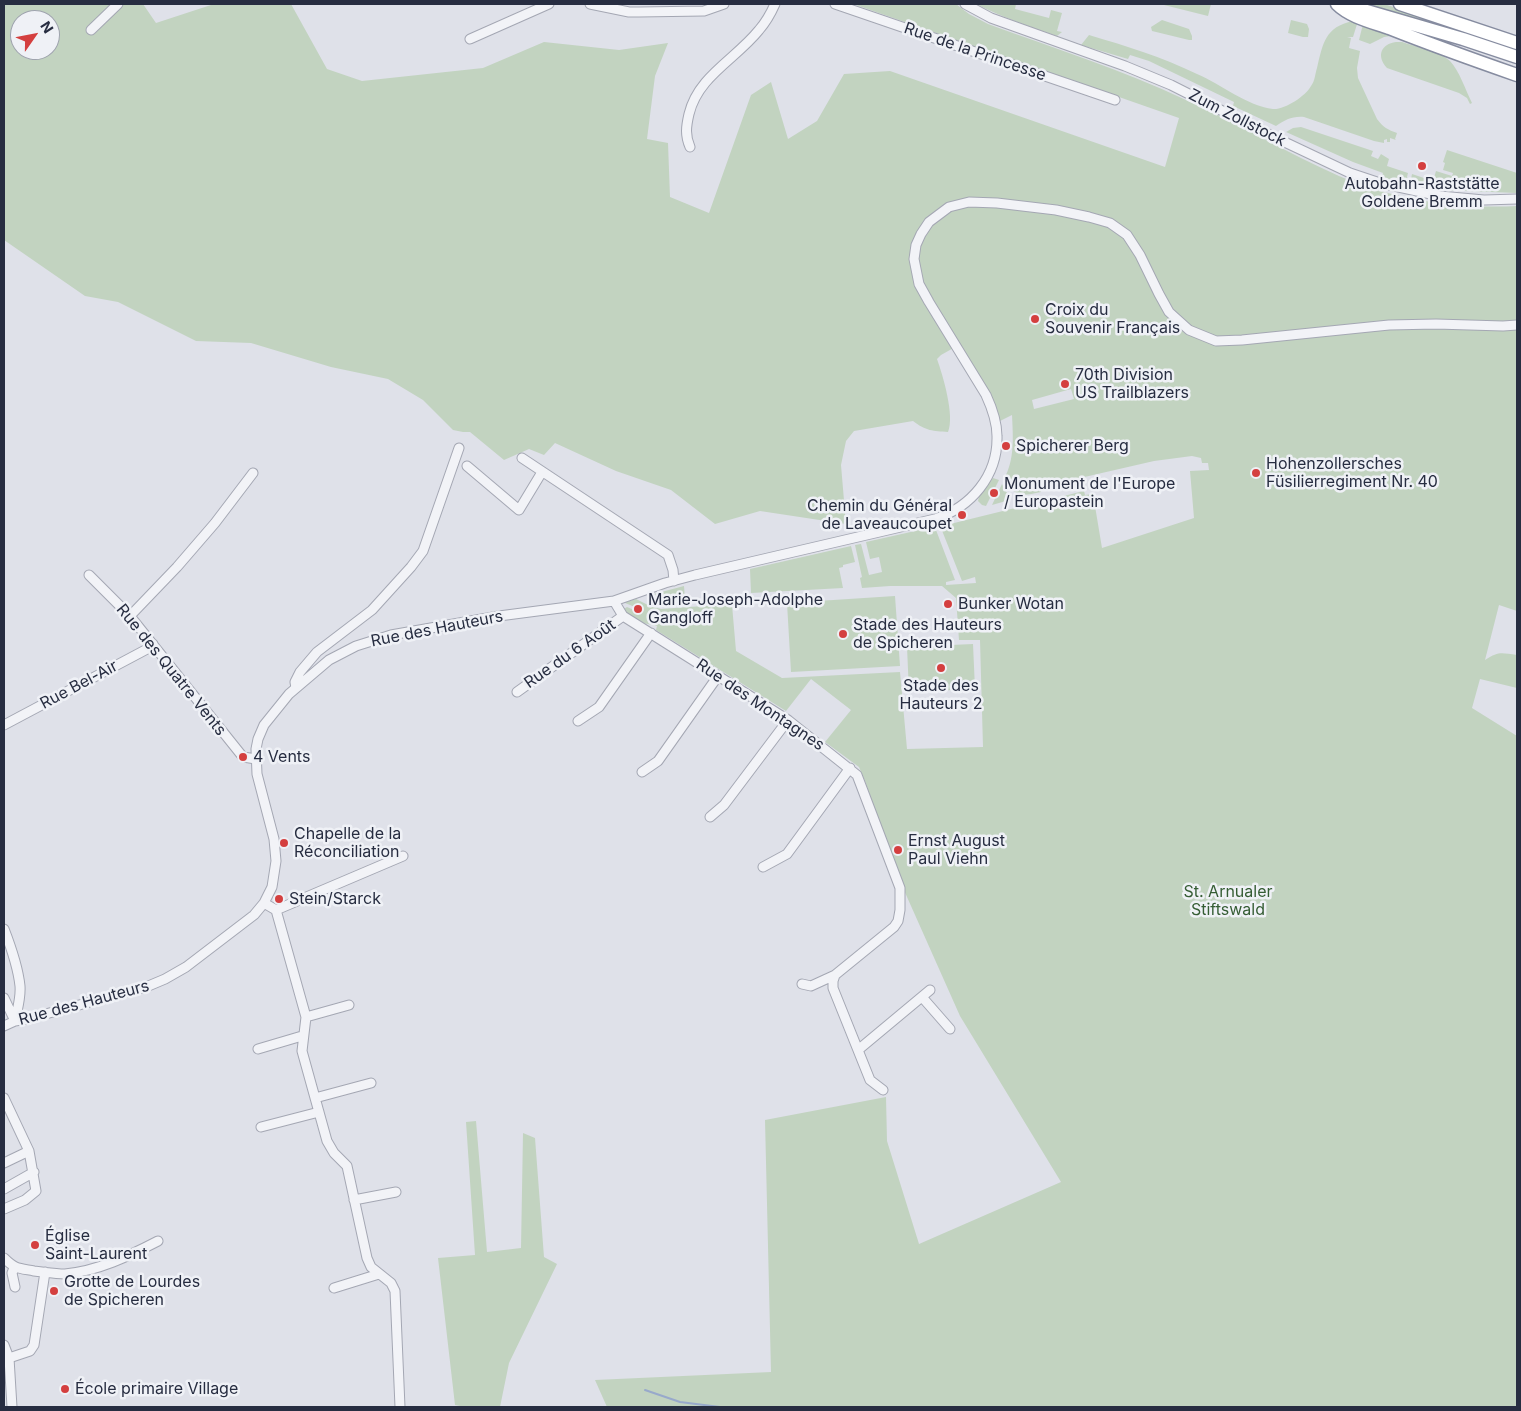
<!DOCTYPE html>
<meta charset="utf-8">
<style>
body{margin:0}
#map{position:relative;width:1521px;height:1411px;overflow:hidden;background:#dfe1e9;font-family:Inter,sans-serif}
canvas{display:block}
.frame{position:absolute;inset:0;border:5px solid #272d41;pointer-events:none}
.north{position:absolute;left:10px;top:10px;width:50px;height:50px;box-sizing:border-box;background:#eff1f6;border:1px solid #9fa3ae;border-radius:50%;rotate:57deg;font-size:14px;font-weight:700;line-height:20px;text-align:center;color:#272d41}
.north::after{content:'';display:block;margin:auto;width:18px;height:22px;background:#d43f3f;clip-path:polygon(50% 0,100% 100%,50% 72%,0 100%)}
</style>
<div id="map">
<canvas width="1521" height="1411"></canvas>
<div class="frame"></div>
<div class="north">N</div>
</div>
<script>
const c = document.querySelector('canvas').getContext('2d');
c.lineJoin = 'round';
function fillPath(path, color) { c.fillStyle = color; c.fill(path, 'evenodd'); }
function strokePath(path, color, width, dash) { c.strokeStyle = color; c.lineWidth = width; c.lineCap = dash ? 'butt' : 'round'; c.setLineDash(dash || []); c.stroke(path); }
function label(font, color, halo, rows, align = 'center') {
  c.font = font + ' Inter,sans-serif'; c.lineWidth = 5; c.setLineDash([]); c.textBaseline = 'middle'; c.strokeStyle = halo; c.fillStyle = color; for (const [text, x, y, turn = 0] of rows) {
    c.save(); c.translate(x, y); c.rotate((+turn || 0) * Math.PI / 180); c.textAlign = isNaN(turn) ? turn : align; if (halo) c.strokeText(text, 0, 0); c.fillText(text, 0, 0); c.restore();
  }
}
const green = new Path2D(`
 M 4,4 L 143,4 L 156,23 L 214,4 L 291,4 L 327,69 L 362,81 L 483,68 L 544,42 L 619,50 L 668,43 L 655,76 L 647,139 L 668,143 L 670,197 L 709,213 L 751,95 L 771,82 L 788,139 L 817,121 L 844,74 L 890,71 L 1165,167 L 1179,118 L 856,5 L 857,4 L 956,4 L 969,14 L 988,24 C 1054,48 1122,70 1186,100 C 1238,123 1287,153 1339,176 C 1394,200 1458,209 1517,206 L 1517,611 L 1499,605 L 1485,660 C 1499,651 1501,653 1517,655 L 1517,688 L 1480,679 L 1472,708 L 1517,736 L 1517,1407 L 607,1407 L 595,1380 L 771,1372 L 765,1120 L 886,1097 L 887,1141 L 919,1244 L 1061,1182 L 960,1016 L 899,879 L 865,781 L 859,767 L 825,742 L 851,710 L 811,679 L 786,711 L 656,630 L 657,626 L 643,623 L 622,610 L 627,607 L 641,613 L 642,607 L 636,605 L 635,607 L 625,603 L 626,602 L 636,599 L 650,606 L 661,609 L 717,605 L 732,605 L 736,651 L 782,678 L 900,672 L 907,749 L 983,747 L 980,640 L 959,640 L 956,598 L 942,586 L 890,586 L 862,588 L 860,578 L 862,577 L 855,545 L 861,544 L 869,575 L 882,572 L 879,557 L 870,559 L 866,542 L 933,527 L 936,530 L 955,580 L 946,582 L 946,585 L 976,583 L 975,577 L 962,581 L 941,528 L 942,526 L 1084,491 L 1085,495 L 1093,494 L 1102,548 L 1194,518 L 1190,471 L 1209,470 L 1208,463 L 1202,463 L 1201,458 L 1192,456 L 1154,461 L 1041,487 L 1041,492 C 1021,496 1016,498 1004,479 C 1015,459 1013,437 1012,415 L 996,423 L 957,346 L 941,355 L 937,359 C 943,376 955,416 948,432 C 933,431 926,431 913,421 L 854,431 L 846,441 L 841,465 L 846,524 L 760,511 L 715,524 L 671,490 L 616,471 L 555,443 L 544,455 L 529,449 L 504,460 L 470,432 L 463,432 L 453,430 L 423,400 L 388,379 L 331,367 L 251,343 L 196,341 L 118,302 L 85,296 L 4,240 ZM 20,20 L 50,20 L 50,50 L 20,50 ZM 1071,389 L 1074,399 L 1034,409 L 1032,400 Z
 M 976,4 L 1016,4 L 1015,9 L 1049,18 L 1051,10 L 1062,13 L 1057,31 L 1062,32 L 1057,36 C 1030,27 1002,17 976,4 Z
 M 1160,4 L 1211,4 L 1208,16 Z
 M 1363,4 L 1384,4 L 1517,47 L 1517,52 Z
 M 1162,20 L 1189,29 L 1192,36 L 1192,40 L 1189,40 L 1152,31 L 1151,27 Z
 M 1291,20 L 1307,24 L 1309,29 L 1308,37 L 1303,37 L 1288,33 Z
 M 1353,21 L 1358,21 L 1353,37 L 1347,37 L 1351,38 L 1349,48 L 1360,51 L 1357,68 L 1358,78 L 1377,119 C 1383,127 1388,130 1397,133 L 1395,139 L 1396,140 L 1390,138 L 1390,142 L 1387,142 L 1387,139 L 1384,140 L 1384,143 L 1374,141 L 1304,117 C 1292,116 1285,120 1276,126 L 1233,106 L 1234,102 L 1149,61 L 1130,55 L 1128,59 L 1081,45 L 1089,35 C 1126,46 1162,57 1197,74 C 1221,84 1247,106 1273,109 C 1284,110 1306,96 1311,86 C 1315,81 1315,74 1317,68 C 1323,43 1325,27 1353,21 Z
 M 1363,24 L 1397,35 L 1384,37 L 1370,44 L 1359,40 Z
 M 1396,42 L 1402,42 C 1414,46 1442,53 1450,61 C 1459,70 1466,91 1472,103 L 1470,104 L 1467,98 L 1459,93 L 1387,68 C 1376,56 1381,44 1396,42 Z
 M 1301,127 L 1373,151 L 1371,156 L 1378,159 L 1381,154 L 1389,159 L 1387,166 L 1408,173 L 1407,177 L 1408,180 L 1411,179 L 1412,174 L 1433,181 L 1436,171 L 1452,176 L 1453,173 L 1443,170 L 1445,163 L 1443,162 L 1447,150 L 1517,173 L 1517,193 L 1440,190 L 1417,187 L 1383,179 L 1381,178 L 1383,173 L 1353,162 L 1286,132 L 1293,128 Z
 M 993,478 L 999,480 L 986,506 L 982,505 L 978,501 L 979,497 Z
 M 1002,484 L 1007,493 L 1008,499 L 1006,501 L 992,505 Z
 M 851,546 L 855,562 L 843,565 L 843,567 L 839,568 L 843,588 L 751,593 L 750,569 Z
 M 684,586 L 685,600 L 661,602 L 655,601 L 650,595 Z
 M 895,596 L 900,666 L 791,672 L 787,603 Z
 M 973,644 L 975,689 L 909,692 L 907,647 Z
 M 476,1121 L 487,1252 L 521,1248 L 523,1133 L 535,1138 L 544,1257 L 557,1264 L 509,1363 L 500,1407 L 465,1407 L 455,1405 L 438,1258 L 475,1255 L 466,1122 Z`);
const stream = new Path2D(`
 M 645,1390 L 680,1402 L 720,1407`);
const minor = new Path2D(`
 M 590,4 L 629,12 L 639,12 L 704,11 L 724,4
 M 835,4 L 1115,100
 M 965,4 L 991,18 L 1125,66 L 1171,85 L 1274,137 L 1350,173 L 1380,183 L 1440,196 L 1484,200 L 1517,199
 M 91,30 L 118,4
 M 470,39 L 549,4
 M 690,147 C 685,135 686,127 689,114 C 698,76 736,59 759,30 C 766,22 771,13 775,4
 M 522,458 L 668,555 L 673,570 L 674,581
 M 467,466 L 519,510 L 542,472
 M 89,575 L 130,616 L 243,757 L 256,759
 M 614,601 L 623,616 L 788,720 L 857,775 L 900,888 L 900,910 L 898,921 L 894,927 L 835,975 L 833,981 L 833,988 L 870,1080 L 883,1090
 M 130,616 L 177,567 L 215,523 L 253,473
 M 296,688 L 295,682 L 300,672 L 317,652 L 372,610 L 411,567 L 423,551 L 459,448
 M 517,692 L 623,616
 M 578,721 L 599,707 L 651,633
 M 4,725 L 149,648 L 153,644
 M 642,772 L 658,761 L 718,676
 M 710,817 L 724,805 L 788,720
 M 763,867 L 787,854 L 850,768
 M 264,903 L 276,910 L 403,856
 M 276,910 L 306,1017 L 302,1051 L 327,1141 L 334,1153 L 347,1166 L 367,1258 L 371,1267 L 391,1283 L 395,1291 L 400,1407
 M 4,929 C 11,947 18,967 20,986 C 21,998 17,1010 15,1021
 M 802,984 L 811,986 L 835,975
 M 922,997 L 950,1029
 M 4,998 L 15,1021
 M 306,1017 L 349,1005
 M 4,1026 L 15,1021 L 27,1019 L 146,987 L 165,979 L 186,967 L 254,915 L 264,903 L 272,887 L 276,861 L 274,839 L 257,774 L 256,749 L 258,739 L 264,725 L 289,694 L 329,660 L 356,646 L 391,635 L 499,616 L 614,601 L 665,583 L 695,575 L 935,519 C 971,507 998,476 997,436 C 997,421 992,408 986,395 L 929,302 L 919,284 L 914,259 L 916,245 L 921,234 L 929,222 L 949,207 L 969,202 L 997,203 L 1056,210 L 1089,217 L 1110,223 L 1127,235 L 1140,255 L 1159,294 L 1169,312 L 1189,330 L 1216,341 L 1242,340 L 1389,325 L 1436,324 L 1503,326 L 1517,325
 M 258,1049 L 302,1036
 M 858,1050 L 930,990
 M 4,1098 L 29,1151 L 36,1191 L 25,1200 L 4,1209
 M 315,1098 L 371,1083
 M 261,1127 L 319,1112
 M 4,1163 L 29,1151
 M 4,1189 L 34,1172
 M 354,1200 L 396,1192
 M 4,1258 C 15,1269 18,1268 34,1271 C 44,1272 55,1274 65,1274 C 98,1271 129,1256 158,1241
 M 14,1268 L 12,1273 L 15,1287
 M 334,1288 L 379,1274
 M 4,1345 L 9,1358 L 12,1407
 M 9,1358 L 30,1351 L 34,1345 L 45,1272`);
const highway = new Path2D(`
 M 1337,4 C 1350,17 1372,22 1389,28 C 1432,45 1474,60 1517,75
 M 1400,4 L 1517,43
 M 1353,7 L 1463,39 L 1517,57`);
const markers = [
 [1422,166,5,"#d43f3f"],
 [1035,319,5,"#d43f3f"],
 [1065,384,5,"#d43f3f"],
 [1006,446,5,"#d43f3f"],
 [1256,473,5,"#d43f3f"],
 [994,493,5,"#d43f3f"],
 [962,515,5,"#d43f3f"],
 [948,604,5,"#d43f3f"],
 [638,609,5,"#d43f3f"],
 [843,634,5,"#d43f3f"],
 [941,668,5,"#d43f3f"],
 [243,757,5,"#d43f3f"],
 [284,843,5,"#d43f3f"],
 [898,850,5,"#d43f3f"],
 [279,899,5,"#d43f3f"],
 [35,1245,5,"#d43f3f"],
 [54,1291,5,"#d43f3f"],
 [65,1389,5,"#d43f3f"]
];
const streetNames = [
 ["Rue de la Princesse",975,52,19],
 ["Zum Zollstock",1237,118,27],
 ["Rue des Hauteurs",437,629,-11],
 ["Rue du 6 Août",570,654,-35],
 ["Rue des Quatre Vents",171,670,51],
 ["Rue Bel-Air",79,685,-28],
 ["Rue des Montagnes",760,705,34],
 ["Rue des Hauteurs",84,1003,-15]
];
const poiNames = [
 ["Autobahn-Raststätte",1422,184,"center"],
 ["Goldene Bremm",1422,202,"center"],
 ["Croix du",1045,310],
 ["Souvenir Français",1045,328],
 ["70th Division",1075,375],
 ["US Trailblazers",1075,393],
 ["Spicherer Berg",1016,446],
 ["Hohenzollersches",1266,464],
 ["Füsilierregiment Nr. 40",1266,482],
 ["Monument de l'Europe",1004,484],
 ["/ Europastein",1004,502],
 ["Chemin du Général",952,506,"right"],
 ["de Laveaucoupet",952,524,"right"],
 ["Marie-Joseph-Adolphe",648,600],
 ["Gangloff",648,618],
 ["Bunker Wotan",958,604],
 ["Stade des Hauteurs",853,625],
 ["de Spicheren",853,643],
 ["Stade des",941,686,"center"],
 ["Hauteurs 2",941,704,"center"],
 ["4 Vents",253,757],
 ["Chapelle de la",294,834],
 ["Réconciliation",294,852],
 ["Ernst August",908,841],
 ["Paul Viehn",908,859],
 ["Stein/Starck",289,899],
 ["Église",45,1236],
 ["Saint-Laurent",45,1254],
 ["Grotte de Lourdes",64,1282],
 ["de Spicheren",64,1300],
 ["École primaire Village",75,1389]
];
const parkNames = [
 ["St. Arnualer",1228,892],
 ["Stiftswald",1228,910]
];
fillPath(green, '#c2d3c0');
strokePath(stream, '#98a9cb', 2);
strokePath(minor, '#a4a7b3', 11);
strokePath(highway, '#868ca0', 15);
strokePath(minor, '#f2f3f7', 9);
strokePath(highway, '#fff', 12);
for (const [x, y, r, color] of markers) { const dot = new Path2D(); dot.arc(x, y, r, 0, 2 * Math.PI); c.fillStyle = color; c.fill(dot); strokePath(dot, '#eff1f6', 2); }
label('16px', '#272d41', '#eff1f6', streetNames);
label('16px', '#272d41', '#eff1f6', poiNames, 'left');
label('16px', '#355d34', '#eff1f6', parkNames);
</script>
